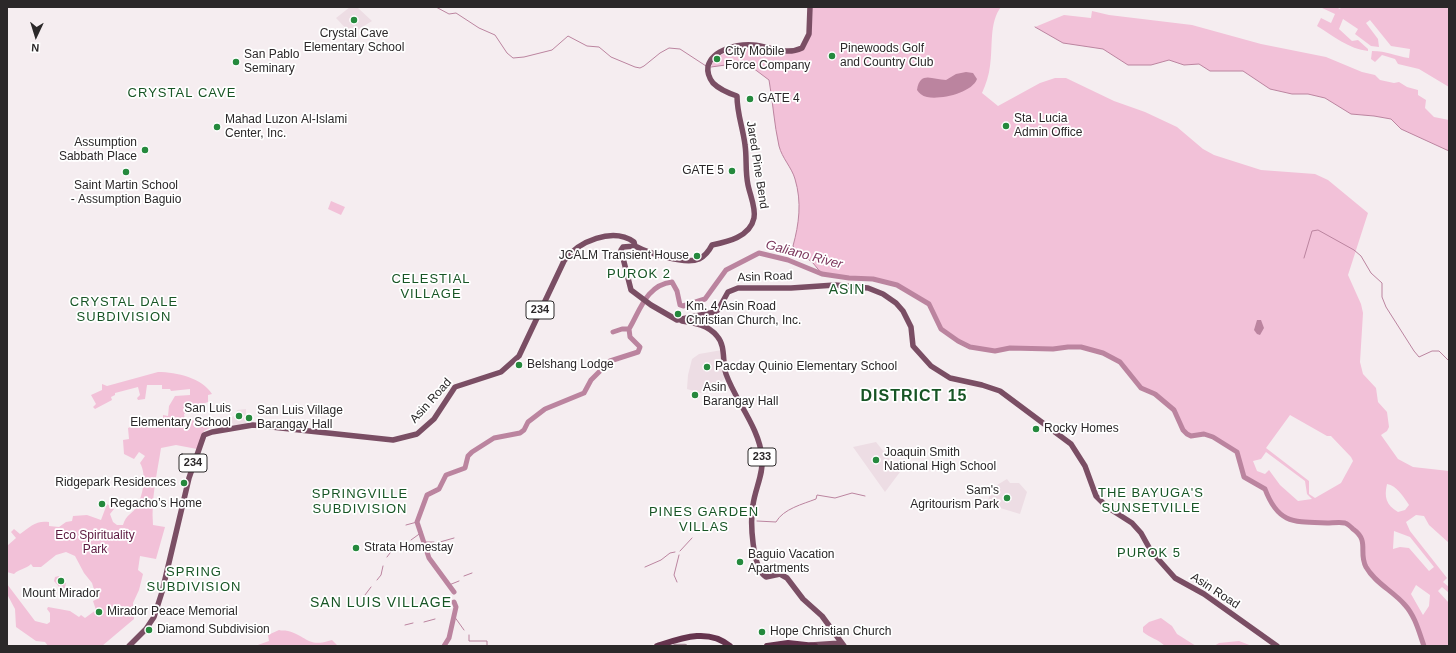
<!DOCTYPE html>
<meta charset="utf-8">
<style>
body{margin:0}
#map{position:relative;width:1456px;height:653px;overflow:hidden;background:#f5edf0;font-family:Arial,sans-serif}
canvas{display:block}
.frame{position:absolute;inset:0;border:8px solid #2b2829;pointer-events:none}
.north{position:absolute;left:16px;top:16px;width:40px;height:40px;-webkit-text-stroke:3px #fff;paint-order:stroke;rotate:184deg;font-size:11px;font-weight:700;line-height:16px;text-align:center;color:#2b2829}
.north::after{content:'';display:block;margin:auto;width:14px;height:18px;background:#2b2829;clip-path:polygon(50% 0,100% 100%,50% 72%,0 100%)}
</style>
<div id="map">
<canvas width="1456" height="653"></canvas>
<div class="frame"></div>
<div class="north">N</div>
</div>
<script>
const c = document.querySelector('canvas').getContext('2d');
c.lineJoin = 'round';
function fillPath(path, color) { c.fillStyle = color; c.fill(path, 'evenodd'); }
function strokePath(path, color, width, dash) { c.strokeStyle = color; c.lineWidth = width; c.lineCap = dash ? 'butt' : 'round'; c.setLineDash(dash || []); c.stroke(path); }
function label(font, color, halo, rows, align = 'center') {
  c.font = font + ' Arial,sans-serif'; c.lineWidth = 3.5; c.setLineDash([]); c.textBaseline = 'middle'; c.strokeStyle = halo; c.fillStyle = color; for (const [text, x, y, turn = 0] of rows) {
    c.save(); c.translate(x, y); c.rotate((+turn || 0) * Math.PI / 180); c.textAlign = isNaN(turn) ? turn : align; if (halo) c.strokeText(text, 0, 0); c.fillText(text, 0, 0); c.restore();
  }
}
const built = new Path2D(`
 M 350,7 L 358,8 L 372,21 L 351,34 L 336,18 Z
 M 722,350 L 725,379 L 701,393 L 687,389 L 688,375 L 692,359 L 699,354 Z
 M 246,409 L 246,423 L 234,426 L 229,418 L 236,415 L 237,410 Z
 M 876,442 L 900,472 L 885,492 L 853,447 Z
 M 1007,479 L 1010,483 L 1019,483 L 1027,492 L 1020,514 L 987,504 L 992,488 Z`);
const green = new Path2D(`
 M 812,7 L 1001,7 C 989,22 993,47 990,66 C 989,75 986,84 982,93 L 998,106 L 1040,83 L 1055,78 L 1066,78 L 1114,101 L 1145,112 L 1177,127 L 1203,149 L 1214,155 L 1261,170 L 1315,174 L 1328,180 L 1368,213 L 1348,275 L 1361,304 L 1363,313 L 1360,362 L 1363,374 L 1376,388 L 1378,402 L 1387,412 L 1389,427 L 1387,431 L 1381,435 L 1398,459 L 1413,467 L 1449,471 L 1449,543 L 1429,525 L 1424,516 L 1416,515 L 1406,522 L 1410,531 L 1447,578 L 1443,582 L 1449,587 L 1449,593 L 1442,587 L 1438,591 L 1449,603 L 1449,646 L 1424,646 C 1419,632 1415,616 1405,605 C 1393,591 1375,583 1366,567 C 1358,552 1370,541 1353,529 C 1351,527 1348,524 1345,523 C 1340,522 1332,523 1327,523 C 1293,522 1278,524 1265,489 L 1244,477 L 1237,452 L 1213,436 L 1204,434 L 1191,436 L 1187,434 L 1183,430 L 1174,410 L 1155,394 L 1141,388 L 1120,362 L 1103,353 L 1081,347 L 1068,347 L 1053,349 L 1010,348 L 995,351 L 970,347 L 958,341 L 941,329 L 928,304 L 919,297 L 897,285 L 874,279 L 849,278 L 822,274 L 813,263 L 795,249 L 793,246 C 799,224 802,202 795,179 C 792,168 782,158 779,146 C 774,124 773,102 769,80 L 753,68 L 733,64 L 712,67 L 712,64 C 716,56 724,53 732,51 C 775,40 815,82 812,7 ZM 1290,415 L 1327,436 L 1331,436 L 1351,457 L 1353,461 L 1341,483 L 1315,498 L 1309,494 L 1309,481 L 1266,448 ZM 1266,452 L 1305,481 L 1307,494 L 1312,499 L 1298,501 L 1280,485 L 1269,470 L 1265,474 L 1257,471 L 1253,461 L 1261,459 ZM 1387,484 C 1397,486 1403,496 1409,505 L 1405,510 L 1398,512 C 1386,505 1384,497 1387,484 ZM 1394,531 L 1410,537 L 1434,567 L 1429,571 L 1409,548 L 1400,547 L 1393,549 ZM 1416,585 L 1430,595 L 1429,606 L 1423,615 L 1411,594 Z
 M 1320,7 L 1336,7 L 1340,9 L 1341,7 L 1449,7 L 1449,87 L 1419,69 L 1398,64 L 1395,59 L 1382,55 L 1375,62 L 1371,59 L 1372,51 C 1387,51 1395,56 1409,58 L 1410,49 L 1391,46 L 1370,20 L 1366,23 L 1378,39 L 1379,47 L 1371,46 L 1355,34 L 1358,29 L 1343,19 L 1339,29 L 1352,41 L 1358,40 L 1368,49 L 1368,51 C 1349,49 1333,36 1317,26 L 1321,18 L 1331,23 L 1335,14 Z
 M 1092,11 L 1109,15 L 1192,25 L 1261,44 L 1326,57 L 1362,72 L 1375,75 L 1380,80 L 1394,83 L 1399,82 L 1407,87 L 1418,90 L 1418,95 L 1426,100 L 1425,108 L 1434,117 L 1449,120 L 1449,151 L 1401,129 L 1391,119 L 1374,116 L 1351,114 L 1325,98 L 1308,94 L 1292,94 L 1270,89 L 1243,71 L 1210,71 L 1199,64 L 1184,65 L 1169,60 L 1151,65 L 1128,65 L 1103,49 L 1063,43 L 1035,27 L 1064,15 L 1091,18 Z
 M 331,201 L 345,207 L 341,215 L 328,209 Z
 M 158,372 C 177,372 202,378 212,394 L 208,395 L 208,402 L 194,407 L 184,414 L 185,420 L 199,420 L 201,424 L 209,420 L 214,421 L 212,427 L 204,431 L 197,449 L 176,445 L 161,448 C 157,474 151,498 153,525 L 165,527 L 156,559 L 140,556 L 138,570 L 143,574 L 139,590 L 133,603 L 134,619 L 102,646 L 48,646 L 45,642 L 36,641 L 16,627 L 15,609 L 7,594 L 7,584 L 35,621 L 47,624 L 50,622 L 50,613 L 47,609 L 48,607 L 70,611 L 79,617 L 81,615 L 85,618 L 96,610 L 93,601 L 97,599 L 92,583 L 84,573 L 75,556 L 66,552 L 56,555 L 41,567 L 33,567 L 31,564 C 26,569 19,569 14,574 L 7,572 L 7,546 L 16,538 L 11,532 L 14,529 L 20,534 C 30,527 36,520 49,522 L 49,526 L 59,527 L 66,522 L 72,521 L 73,516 L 87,515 L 101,520 L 107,504 L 114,509 L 110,514 L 113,522 L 117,525 L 123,525 C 126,514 132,515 137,506 C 143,495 147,475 140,463 L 145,456 L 139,452 L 134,459 L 124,454 L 123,440 L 129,439 L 128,428 L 138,424 L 163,421 L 163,415 L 168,416 L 169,406 L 175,396 L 190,395 L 190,389 L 171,391 L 170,389 L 162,389 L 162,385 L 147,385 L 145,399 L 138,400 L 137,398 L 140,395 L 138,387 L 115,393 L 115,395 L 111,397 L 112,400 L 95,409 L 93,407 L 96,404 L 91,395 L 102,390 L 102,384 L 107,386 Z
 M 59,576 L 66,583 L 65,588 L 60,588 L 54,581 L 55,577 Z
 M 1161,618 L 1172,626 L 1177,634 L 1196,646 L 1165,646 C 1158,639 1150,638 1143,632 L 1143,627 L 1149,622 Z
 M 279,630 C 282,631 284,630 288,631 C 309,637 307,648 332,640 L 338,646 L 255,646 L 269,641 L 268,635 Z
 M 1239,641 L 1252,646 L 1214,646 L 1219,643 Z`);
const water = new Path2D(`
 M 966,72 L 973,73 L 977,79 C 972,93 940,100 927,97 C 922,96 919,93 917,90 C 920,70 933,80 946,80 L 956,74 Z
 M 1257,320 L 1261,320 L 1264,328 L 1260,335 L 1257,334 L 1254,330 Z`);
const stream = new Path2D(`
 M 436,7 L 449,14 L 456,13 L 479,28 L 495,35 L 507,53 L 513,58 L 524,57 L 552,50 L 568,36 L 587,46 L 599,47 L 611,57 L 635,67 L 640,68 L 644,66 L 660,53 L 669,48 L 680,49 L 706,66
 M 1035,27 L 1063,43 L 1103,49 L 1128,65 L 1151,65 L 1169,60 L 1184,65 L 1199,64 L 1210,71 L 1243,71 L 1270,89 L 1292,94 L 1308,94 L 1325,98 L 1351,114 L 1374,116 L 1391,119 L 1401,129 L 1449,151
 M 711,67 L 733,64 L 753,68 L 769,80 C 773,102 774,124 779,146 C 782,158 792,168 795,179 C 802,202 799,224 793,246 L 795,249 L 813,263 L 822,274
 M 1304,258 L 1312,231 L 1318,230 L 1354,250 L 1361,256 L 1371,273 L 1382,283 L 1382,297 L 1386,307 L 1414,351 L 1419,357 L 1432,351 L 1439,351 L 1449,361
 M 757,521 L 776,522 C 783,509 803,504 816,499 L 817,495 L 835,498 L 852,493 L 865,496
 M 406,525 L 417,522
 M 411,540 L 422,532
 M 426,542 L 434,542
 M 440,542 L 454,538
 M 680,551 L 692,538
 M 387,557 L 396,545
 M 645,567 L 661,560 L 670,553 L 675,552
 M 464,576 L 472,573
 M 377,580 L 381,575 L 383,566
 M 677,582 L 674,575 L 679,555
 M 449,585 L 459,581
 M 365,595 L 371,587
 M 454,616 L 464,630
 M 424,622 L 435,619
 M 405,625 L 413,623
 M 469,635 L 469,641 L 487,641 L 487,646`);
const river = new Path2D(`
 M 613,332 L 622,329 L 629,329
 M 454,592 L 429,558 L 417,522 L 427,495 L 439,489 L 446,475 L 465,468 L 468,456 L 472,452 L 494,438 L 520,433 L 524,430 L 528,422 L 545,409 L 584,393 L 591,380 L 610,361 L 638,352 L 640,347 L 630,337 L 629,329 C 640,311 646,285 672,282 L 677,291 L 680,305 L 683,306 L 705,299 L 726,270 L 759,253 L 788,260 L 822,274 L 849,278 L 873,279 L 897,285 L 929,304 L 941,329 L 958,341 L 970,347 L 995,351 L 1010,348 L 1053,349 L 1068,347 L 1081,347 L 1103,353 L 1120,362 L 1141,388 L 1155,394 L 1174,410 L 1183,430 L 1187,434 L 1191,436 L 1204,434 L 1213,437 L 1237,452 L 1244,477 L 1265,489 C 1278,524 1294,522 1327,523 C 1332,523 1340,522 1345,523 C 1348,524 1351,527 1353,529 C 1370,541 1358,552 1366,567 C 1375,583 1393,591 1405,605 C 1415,616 1419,632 1424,646
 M 444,646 L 449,638 L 456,607 L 454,602`);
const minor = new Path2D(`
 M 675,646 L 685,646`);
const major = new Path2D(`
 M 635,246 L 623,247 L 621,250 L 631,290 L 651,305 L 677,320 L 715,312 L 718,310 L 728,292 L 738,288 L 791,288 L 835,285 L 868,288 L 883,294 L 896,303 L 903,311 L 911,327 L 913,346 L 931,366 L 950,378 L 982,385 L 1000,391 L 1071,444 L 1085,466 L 1096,496 L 1107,507 L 1132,523 L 1141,533 L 1151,551 L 1175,578 L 1204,594 L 1277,646
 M 635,246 C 648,253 685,265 699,259 C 705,256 709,251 712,245 C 727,242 750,237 754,218 C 756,208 750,195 748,185 C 745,171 747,158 745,145 C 743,128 737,114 737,96 C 728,93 720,90 713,83 C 709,78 707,73 708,66 C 713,49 738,44 753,45 C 770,46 785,56 802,48 L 809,34 L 810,7
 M 682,321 C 695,323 708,325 717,336 C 726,346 722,362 726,374 C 736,402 759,427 762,457 C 764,473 755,489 753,505 C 750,521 752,568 766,577 L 780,574 L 787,578 L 803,599 L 822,616 L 844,646
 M 811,645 L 841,643
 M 129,646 L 146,629 L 154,617 L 162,592 L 189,478 L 204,435 L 212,432 L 253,425 L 393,440 L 417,434 L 434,419 L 455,387 L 501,372 L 519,356 L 564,261 C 578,241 613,227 634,242 L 635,246`);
const highway = new Path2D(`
 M 657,646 C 682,638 708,628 730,646
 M 767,646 L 788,643 L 815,646`);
const markers = [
 [354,20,4,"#25893d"],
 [832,56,4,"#25893d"],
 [717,59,4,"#25893d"],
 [236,62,4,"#25893d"],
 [750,99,4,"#25893d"],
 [1006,126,4,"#25893d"],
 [217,127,4,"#25893d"],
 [145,150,4,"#25893d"],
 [732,171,4,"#25893d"],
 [126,172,4,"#25893d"],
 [697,256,4,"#25893d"],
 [678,314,4,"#25893d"],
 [519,365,4,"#25893d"],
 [707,367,4,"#25893d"],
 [695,395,4,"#25893d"],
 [239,416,4,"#25893d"],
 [249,418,4,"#25893d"],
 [1036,429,4,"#25893d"],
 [876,460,4,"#25893d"],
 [184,483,4,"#25893d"],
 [1007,498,4,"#25893d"],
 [102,504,4,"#25893d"],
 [356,548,4,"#25893d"],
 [740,562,4,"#25893d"],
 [61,581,4,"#25893d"],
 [99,612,4,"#25893d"],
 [149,630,4,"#25893d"],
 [762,632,4,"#25893d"]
];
const shields = [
 [540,310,28],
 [762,457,28],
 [193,463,28]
];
const shieldNames = [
 ["234",540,310],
 ["233",762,457],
 ["234",193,463]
];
const poiNames = [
 ["Crystal Cave",354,34,"center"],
 ["Elementary School",354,48,"center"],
 ["Pinewoods Golf",840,49],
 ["and Country Club",840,63],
 ["City Mobile",725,52],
 ["Force Company",725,66],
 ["San Pablo",244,55],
 ["Seminary",244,69],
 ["GATE 4",758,99],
 ["Sta. Lucia",1014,119],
 ["Admin Office",1014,133],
 ["Mahad Luzon Al-Islami",225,120],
 ["Center, Inc.",225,134],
 ["Assumption",137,143,"right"],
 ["Sabbath Place",137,157,"right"],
 ["GATE 5",724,171,"right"],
 ["Saint Martin School",126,186,"center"],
 ["- Assumption Baguio",126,200,"center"],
 ["JCALM Transient House",689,256,"right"],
 ["Km. 4 Asin Road",686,307],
 ["Christian Church, Inc.",686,321],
 ["Belshang Lodge",527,365],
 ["Pacday Quinio Elementary School",715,367],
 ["Asin",703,388],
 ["Barangay Hall",703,402],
 ["San Luis",231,409,"right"],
 ["Elementary School",231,423,"right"],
 ["San Luis Village",257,411],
 ["Barangay Hall",257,425],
 ["Rocky Homes",1044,429],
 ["Joaquin Smith",884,453],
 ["National High School",884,467],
 ["Ridgepark Residences",176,483,"right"],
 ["Sam's",999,491,"right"],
 ["Agritourism Park",999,505,"right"],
 ["Regacho’s Home",110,504],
 ["Strata Homestay",364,548],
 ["Baguio Vacation",748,555],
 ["Apartments",748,569],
 ["Mount Mirador",61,594,"center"],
 ["Mirador Peace Memorial",107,612],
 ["Diamond Subdivision",157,630],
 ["Hope Christian Church",770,632]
];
const streetNames = [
 ["Jared Pine Bend",757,165,81],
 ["Asin Road",765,277,-2],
 ["Asin Road",431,401,-48],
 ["Asin Road",1215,591,33]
];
const parkNames = [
 ["Eco Spirituality",95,536],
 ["Park",95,550]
];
const neighbourhoodNames = [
 ["CRYSTAL CAVE",182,93],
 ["PUROK 2",639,274],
 ["CELESTIAL",431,279],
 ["VILLAGE",431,294],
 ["CRYSTAL DALE",124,302],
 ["SUBDIVISION",124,317],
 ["THE BAYUGA'S",1151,493],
 ["SUNSETVILLE",1151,508],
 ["SPRINGVILLE",360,494],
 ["SUBDIVISION",360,509],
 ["PINES GARDEN",704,512],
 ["VILLAS",704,527],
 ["PUROK 5",1149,553],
 ["SPRING",194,572],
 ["SUBDIVISION",194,587]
];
const waterNames = [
 ["Galiano River",804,255,15]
];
const quarterNames = [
 ["ASIN",847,290],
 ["SAN LUIS VILLAGE",381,603]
];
const districtNames = [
 ["DISTRICT 15",914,397]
];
fillPath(built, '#eddde4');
fillPath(green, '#f2c1d8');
fillPath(water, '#bb849f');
strokePath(stream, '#bb849f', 1);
strokePath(river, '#bb849f', 5);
strokePath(minor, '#b197a3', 4.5);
strokePath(major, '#7a4e64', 5.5);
strokePath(highway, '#65344e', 6);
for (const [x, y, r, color] of markers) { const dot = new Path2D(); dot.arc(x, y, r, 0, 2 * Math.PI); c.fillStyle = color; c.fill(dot); strokePath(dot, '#fff', 1.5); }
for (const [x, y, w] of shields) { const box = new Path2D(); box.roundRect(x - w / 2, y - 9, w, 18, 3); c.fillStyle = '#fff'; c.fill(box); strokePath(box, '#2b2829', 1); }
label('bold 11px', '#2b2829', null, shieldNames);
label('12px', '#2b2829', '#fff', poiNames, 'left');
label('12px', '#2b2829', '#fff', streetNames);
label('12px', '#5a173e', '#fff', parkNames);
c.letterSpacing = '1px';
label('13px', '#175525', '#fff', neighbourhoodNames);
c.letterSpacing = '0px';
label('italic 13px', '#7c375d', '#fff', waterNames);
c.letterSpacing = '1px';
label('14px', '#175525', '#fff', quarterNames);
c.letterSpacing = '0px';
c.letterSpacing = '1px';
label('bold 16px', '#175525', '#fff', districtNames);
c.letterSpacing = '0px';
</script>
